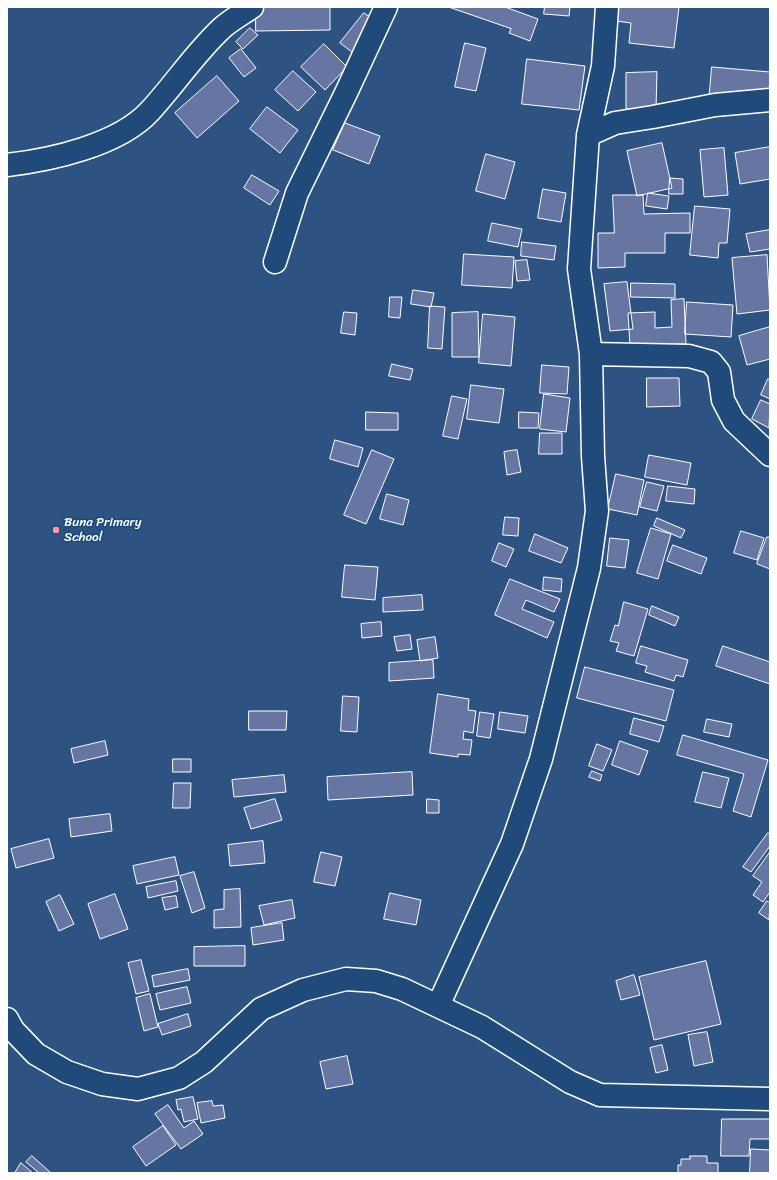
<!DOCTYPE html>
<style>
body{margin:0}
#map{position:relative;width:777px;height:1180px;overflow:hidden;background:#2d5382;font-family:Sriracha,sans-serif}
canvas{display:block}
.frame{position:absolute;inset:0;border:8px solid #fff;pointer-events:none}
</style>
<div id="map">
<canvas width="777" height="1180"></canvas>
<div class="frame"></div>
</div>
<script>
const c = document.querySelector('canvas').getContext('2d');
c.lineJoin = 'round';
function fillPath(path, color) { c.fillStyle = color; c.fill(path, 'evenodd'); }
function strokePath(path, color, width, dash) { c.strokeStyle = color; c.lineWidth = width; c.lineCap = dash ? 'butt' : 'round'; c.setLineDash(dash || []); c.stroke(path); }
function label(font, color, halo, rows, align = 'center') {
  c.font = font + ' Sriracha,sans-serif'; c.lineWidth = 3; c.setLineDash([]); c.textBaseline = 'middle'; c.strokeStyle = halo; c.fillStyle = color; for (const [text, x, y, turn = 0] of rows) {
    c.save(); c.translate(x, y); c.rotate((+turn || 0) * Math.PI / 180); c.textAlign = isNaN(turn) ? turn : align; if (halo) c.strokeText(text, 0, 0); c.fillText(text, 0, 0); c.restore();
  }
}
const building = new Path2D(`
 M 256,7 L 330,7 L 330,30 L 256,31 Z
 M 449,7 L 505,7 L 538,19 L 530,41 L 509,33 L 511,29 Z
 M 545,7 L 570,7 L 569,16 L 544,14 Z
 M 618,7 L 679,7 L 674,48 L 629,43 L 631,23 L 616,21 Z
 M 364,13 L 380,24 L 356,55 L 340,43 Z
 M 250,28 L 258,35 L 243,49 L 236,42 Z
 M 465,43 L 486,48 L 476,91 L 455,87 Z
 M 324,44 L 347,67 L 325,90 L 301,67 Z
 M 241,49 L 256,68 L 244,77 L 229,58 Z
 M 527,59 L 585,66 L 579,110 L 522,104 Z
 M 712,67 L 770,72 L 769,95 L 709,102 Z
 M 293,71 L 316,92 L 298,111 L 275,90 Z
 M 657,72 L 656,109 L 626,109 L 626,73 Z
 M 217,76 L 239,101 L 197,138 L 175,113 Z
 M 267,107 L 298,130 L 280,153 L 250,129 Z
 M 345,123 L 380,136 L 369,164 L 333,150 Z
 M 662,143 L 672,188 L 637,196 L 627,151 Z
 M 770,147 L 770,179 L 740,184 L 735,153 Z
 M 724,148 L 728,195 L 704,197 L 700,150 Z
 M 486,154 L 515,162 L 505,199 L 476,191 Z
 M 252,175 L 279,191 L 270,205 L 244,188 Z
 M 670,178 L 683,179 L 683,194 L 669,194 Z
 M 543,189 L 566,193 L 561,222 L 538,218 Z
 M 648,193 L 669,196 L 667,209 L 646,206 Z
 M 613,195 L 643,195 L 644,214 L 690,213 L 690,233 L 665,233 L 665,253 L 625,253 L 625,267 L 598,268 L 598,233 L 614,233 Z
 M 695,206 L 730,209 L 727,243 L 719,243 L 718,258 L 690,255 Z
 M 492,223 L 522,229 L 518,247 L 488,241 Z
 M 770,230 L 770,249 L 750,252 L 746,234 Z
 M 522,242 L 556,246 L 554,260 L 521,256 Z
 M 464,254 L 514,257 L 512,288 L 462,285 Z
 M 767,255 L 770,310 L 737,314 L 732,258 Z
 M 527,260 L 530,280 L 517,281 L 515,261 Z
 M 627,282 L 633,329 L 610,331 L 604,284 Z
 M 631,283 L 675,284 L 675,298 L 631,297 Z
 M 413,290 L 434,293 L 431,307 L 411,304 Z
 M 390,297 L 402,297 L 400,318 L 389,317 Z
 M 684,299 L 686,344 L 630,346 L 628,313 L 655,312 L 655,328 L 672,327 L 671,300 Z
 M 687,302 L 733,305 L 731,337 L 685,334 Z
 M 430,306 L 445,307 L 442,349 L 428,348 Z
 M 344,312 L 357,313 L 355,335 L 341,333 Z
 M 478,312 L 479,357 L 452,357 L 452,313 Z
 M 483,314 L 515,317 L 511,366 L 479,363 Z
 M 770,327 L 770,359 L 747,365 L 739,336 Z
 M 392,364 L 413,369 L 410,380 L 389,376 Z
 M 542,365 L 569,367 L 567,394 L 540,393 Z
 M 647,378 L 679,378 L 680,406 L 647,407 Z
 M 768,379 L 770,380 L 770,399 L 761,395 Z
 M 471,385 L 504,389 L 499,423 L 467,419 Z
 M 544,394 L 570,398 L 566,432 L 540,429 Z
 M 452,396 L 467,399 L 458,439 L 443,436 Z
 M 761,400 L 770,404 L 769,428 L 752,419 Z
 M 366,412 L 398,413 L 398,430 L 366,430 Z
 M 519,412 L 539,413 L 538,428 L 519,428 Z
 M 540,433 L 562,433 L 562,454 L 539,454 Z
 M 335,440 L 363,448 L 358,467 L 330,459 Z
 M 372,450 L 394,459 L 366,524 L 344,515 Z
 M 517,450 L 521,472 L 507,475 L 504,452 Z
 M 649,455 L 691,463 L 687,485 L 645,477 Z
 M 616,474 L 644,480 L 637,515 L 608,509 Z
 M 647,482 L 664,486 L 657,511 L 640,507 Z
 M 668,486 L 695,489 L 694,504 L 666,501 Z
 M 387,494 L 409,500 L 403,525 L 380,519 Z
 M 505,517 L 519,518 L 518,536 L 503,535 Z
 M 657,518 L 685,530 L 681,538 L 654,526 Z
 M 651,528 L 671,534 L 658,579 L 637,573 Z
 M 741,531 L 764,538 L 757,560 L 734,553 Z
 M 535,534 L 568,548 L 561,563 L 529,551 Z
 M 767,537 L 770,537 L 770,569 L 757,564 Z
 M 610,538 L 629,540 L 625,568 L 607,566 Z
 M 499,543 L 514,549 L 506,567 L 492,561 Z
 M 673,545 L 707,558 L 701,574 L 667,561 Z
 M 345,565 L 378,567 L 375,600 L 342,597 Z
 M 544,577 L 562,579 L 561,592 L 543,590 Z
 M 510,579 L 560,599 L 554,612 L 526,600 L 522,609 L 554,622 L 547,638 L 495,615 Z
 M 422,595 L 423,610 L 383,612 L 383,598 Z
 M 624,602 L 648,609 L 634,656 L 616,651 L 619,643 L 610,641 L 615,625 L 618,626 Z
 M 652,606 L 679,617 L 675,626 L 649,615 Z
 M 381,622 L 382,636 L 362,638 L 361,624 Z
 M 410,635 L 412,649 L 397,651 L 394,637 Z
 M 435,637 L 438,658 L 420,661 L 417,640 Z
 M 641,646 L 688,660 L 683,677 L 676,675 L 674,681 L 645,672 L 647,666 L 636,663 Z
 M 723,646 L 770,662 L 770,684 L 716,666 Z
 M 433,660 L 434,678 L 389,681 L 389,663 Z
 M 585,667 L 674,690 L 666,721 L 577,698 Z
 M 438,694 L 469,699 L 468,710 L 476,711 L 473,733 L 464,731 L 463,739 L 472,740 L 470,755 L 458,754 L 458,757 L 430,753 Z
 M 343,696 L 359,697 L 357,732 L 341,731 Z
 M 249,711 L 287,711 L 286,730 L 249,730 Z
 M 480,712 L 494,714 L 490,738 L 477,736 Z
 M 500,712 L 528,716 L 525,733 L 498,729 Z
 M 634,718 L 664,726 L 659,742 L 630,734 Z
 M 707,719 L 732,724 L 729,737 L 704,732 Z
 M 683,735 L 768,760 L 751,817 L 733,811 L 744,774 L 677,755 Z
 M 105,741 L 108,755 L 74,763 L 71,749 Z
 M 620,741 L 648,751 L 639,775 L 612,765 Z
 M 597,744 L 612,750 L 603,771 L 589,766 Z
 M 173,759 L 191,759 L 191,772 L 173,772 Z
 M 592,771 L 602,775 L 600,781 L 589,777 Z
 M 412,772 L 413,795 L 328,800 L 327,777 Z
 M 703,772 L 729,778 L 721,808 L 695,802 Z
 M 284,775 L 286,792 L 234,797 L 232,780 Z
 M 174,783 L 191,783 L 190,808 L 173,808 Z
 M 275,799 L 282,820 L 251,829 L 244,808 Z
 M 427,799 L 439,800 L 439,813 L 427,813 Z
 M 110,814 L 112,831 L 71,837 L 69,819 Z
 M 768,833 L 770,834 L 770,846 L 751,872 L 743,867 Z
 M 49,839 L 54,858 L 16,868 L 11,849 Z
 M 263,841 L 265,863 L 230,866 L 228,845 Z
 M 321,852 L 342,857 L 335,886 L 314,882 Z
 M 770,852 L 770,892 L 763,902 L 753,895 L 762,882 L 753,876 Z
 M 175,857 L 179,875 L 137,884 L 133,866 Z
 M 194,872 L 205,908 L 192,913 L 180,876 Z
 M 176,881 L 178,891 L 148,898 L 146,887 Z
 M 240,889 L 241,927 L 214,928 L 214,910 L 224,909 L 224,890 Z
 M 390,893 L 421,900 L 416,925 L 384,919 Z
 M 115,894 L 128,929 L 100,939 L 88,904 Z
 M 60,895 L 74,924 L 59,931 L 46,902 Z
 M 176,896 L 178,907 L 165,910 L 162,898 Z
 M 292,900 L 295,918 L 264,925 L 259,906 Z
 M 767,901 L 770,903 L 769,920 L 759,913 Z
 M 282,923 L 284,940 L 253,945 L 251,928 Z
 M 245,946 L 245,966 L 194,966 L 194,947 Z
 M 141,960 L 149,991 L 136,994 L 128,963 Z
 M 706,961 L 721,1024 L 654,1040 L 639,977 Z
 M 188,969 L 190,980 L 154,987 L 152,976 Z
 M 634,975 L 640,995 L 621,1000 L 616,981 Z
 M 187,987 L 191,1003 L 160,1010 L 156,994 Z
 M 150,994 L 158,1027 L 144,1031 L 136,998 Z
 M 188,1014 L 191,1026 L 162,1035 L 158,1024 Z
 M 707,1032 L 713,1062 L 694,1066 L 688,1035 Z
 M 662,1045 L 668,1070 L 656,1073 L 650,1048 Z
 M 347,1056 L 353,1084 L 326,1089 L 320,1062 Z
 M 193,1097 L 198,1119 L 184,1122 L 181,1109 L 178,1110 L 176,1100 Z
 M 212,1101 L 213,1106 L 223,1105 L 225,1118 L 201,1123 L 197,1103 Z
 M 168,1105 L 184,1128 L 194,1121 L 203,1134 L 181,1149 L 155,1114 Z
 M 722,1119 L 770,1119 L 770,1139 L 750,1139 L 749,1156 L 721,1156 Z
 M 163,1126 L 176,1145 L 146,1166 L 133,1147 Z
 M 751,1149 L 770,1150 L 770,1173 L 750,1173 Z
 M 32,1156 L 51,1173 L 39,1173 L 26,1162 Z
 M 690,1156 L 707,1156 L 707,1163 L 718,1163 L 718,1173 L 678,1173 L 678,1165 L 681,1165 L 681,1159 L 690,1159 Z
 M 21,1163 L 33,1173 L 15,1173 Z`);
const street = new Path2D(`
 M 588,135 L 615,123 L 653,117 L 715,105 L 770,100
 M 7,165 C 51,160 119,145 150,111 C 175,84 195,53 222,28 C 231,20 242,14 252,7
 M 275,262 L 297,193 L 346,93 L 386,7
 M 591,354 L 689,356 L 711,362 L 719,372 L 723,400 L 734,421 L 770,455
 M 438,1006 L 512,844 L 541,759 L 589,568 L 597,511 L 593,456 L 591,354 L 579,269 L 588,135 L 603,66 L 607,7
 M 7,1019 L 13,1030 L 36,1054 L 67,1072 L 102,1084 L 138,1089 L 179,1078 L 204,1062 L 261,1009 L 303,990 L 346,979 L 376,981 L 402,989 L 482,1027 L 570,1082 L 600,1095 L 770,1099`);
const markers = [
 [56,530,4,"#ff9aa2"]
];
const poiNames = [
 ["Buna Primary",64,523],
 ["School",64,538]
];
fillPath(building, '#6775a2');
strokePath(building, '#fff', 1);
strokePath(street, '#fff', 25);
strokePath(street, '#1f4a7a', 22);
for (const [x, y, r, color] of markers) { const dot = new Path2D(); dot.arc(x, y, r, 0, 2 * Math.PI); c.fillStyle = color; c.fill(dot); strokePath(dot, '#1f4a7a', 1.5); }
label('13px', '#fff', '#1f4a7a', poiNames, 'left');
</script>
